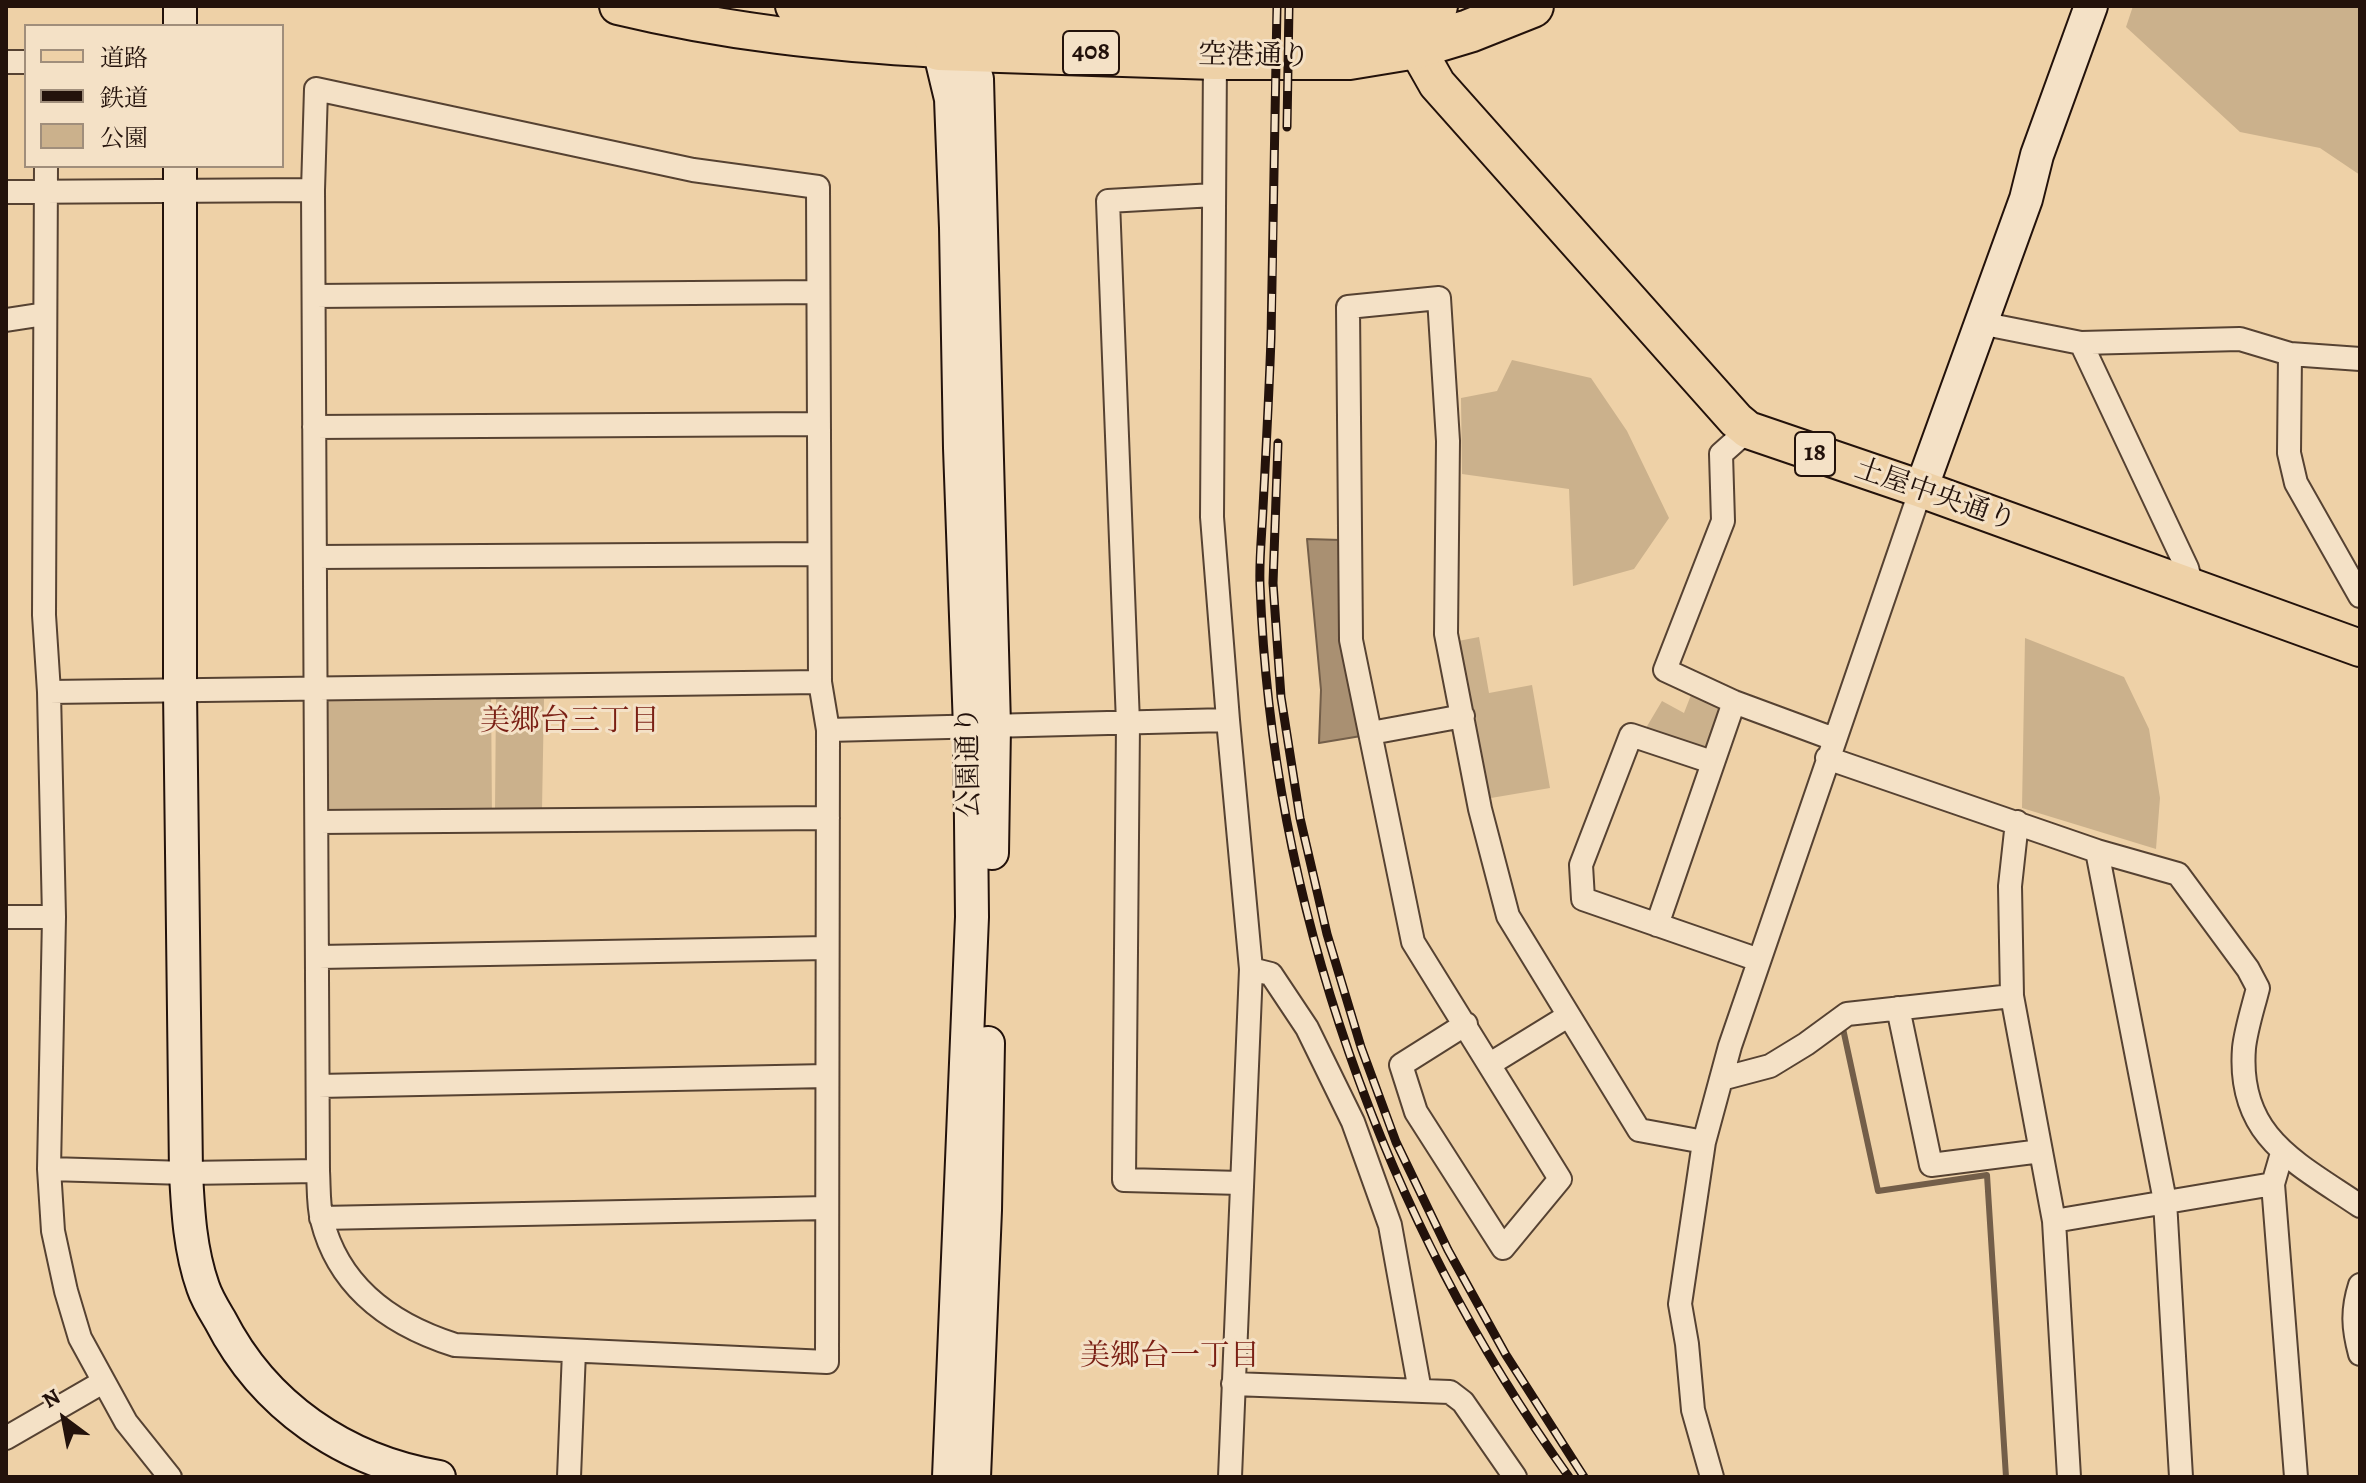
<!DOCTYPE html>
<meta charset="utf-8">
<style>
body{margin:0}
#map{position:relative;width:2366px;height:1483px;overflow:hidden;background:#eed1a7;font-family:Alegreya,"Noto Serif JP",serif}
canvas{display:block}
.frame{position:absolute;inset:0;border:8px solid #23120b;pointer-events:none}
.legend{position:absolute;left:24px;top:24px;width:260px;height:144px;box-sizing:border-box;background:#f4e1c6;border:2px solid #a08e7b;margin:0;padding:10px 14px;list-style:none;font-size:24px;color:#23120b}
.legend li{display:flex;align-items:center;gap:16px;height:40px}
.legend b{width:40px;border:2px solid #a08e7b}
.north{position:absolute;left:24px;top:1379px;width:80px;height:80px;-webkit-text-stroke:6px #f4e1c6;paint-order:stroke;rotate:328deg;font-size:22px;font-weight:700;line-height:32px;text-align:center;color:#23120b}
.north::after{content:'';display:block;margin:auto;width:28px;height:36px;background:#23120b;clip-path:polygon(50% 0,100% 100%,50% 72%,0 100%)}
</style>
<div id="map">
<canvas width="2366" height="1483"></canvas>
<div class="frame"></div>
<ul class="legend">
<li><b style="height:10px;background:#eed1a7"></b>道路</li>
<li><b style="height:10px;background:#23120b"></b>鉄道</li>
<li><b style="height:22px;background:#cbb18c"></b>公園</li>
</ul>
<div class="north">N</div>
</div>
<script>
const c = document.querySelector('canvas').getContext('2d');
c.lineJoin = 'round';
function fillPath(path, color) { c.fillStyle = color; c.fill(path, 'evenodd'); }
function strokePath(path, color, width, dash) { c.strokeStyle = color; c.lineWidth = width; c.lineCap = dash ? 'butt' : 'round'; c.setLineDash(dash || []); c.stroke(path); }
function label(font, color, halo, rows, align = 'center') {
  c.font = font + ' Alegreya,"Noto Serif JP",serif'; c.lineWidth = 6; c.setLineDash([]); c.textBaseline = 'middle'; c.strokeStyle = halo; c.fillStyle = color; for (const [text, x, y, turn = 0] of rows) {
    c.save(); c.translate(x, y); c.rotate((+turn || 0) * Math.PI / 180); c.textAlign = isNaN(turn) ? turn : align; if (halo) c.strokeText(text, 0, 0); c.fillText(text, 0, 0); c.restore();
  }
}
const green = new Path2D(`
 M 2133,6 L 2360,6 L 2360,175 L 2320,148 L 2240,132 L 2126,27 Z
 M 1512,360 L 1591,378 L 1627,431 L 1669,518 L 1634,569 L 1573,586 L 1569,489 L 1462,474 L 1461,398 L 1497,391 Z
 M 1479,637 L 1489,693 L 1532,685 L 1550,788 L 1485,799 L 1458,641 Z
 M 2025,638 L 2124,677 L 2149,729 L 2160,798 L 2156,849 L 2022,808 Z
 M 491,686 L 492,821 L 320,822 L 315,689 Z
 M 1691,695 L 1723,708 L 1707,753 L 1646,728 L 1662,701 L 1684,713 Z
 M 496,699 L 544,699 L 542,809 L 495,809 Z`);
const water = new Path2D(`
 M 1307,539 L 1341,540 L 1361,736 L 1319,743 L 1321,690 Z`);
const stream = new Path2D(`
 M 1842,1024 L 1878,1191 L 1987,1175 L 2006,1477`);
const street = new Path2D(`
 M 1215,58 L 1212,517 L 1228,720 L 1251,969 L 1230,1477
 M 6,62 L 26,62
 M 316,89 L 693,170 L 818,187 L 820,682 L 828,730 L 827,1362 L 455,1345 C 392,1325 339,1288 322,1220 C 318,1205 319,1187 318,1171 L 313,190 Z
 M 46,166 L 44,615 L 49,692 L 54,917 L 49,1169 L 53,1231 L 66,1291 L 80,1338 L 126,1422 L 170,1477
 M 6,192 L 313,190
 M 1214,195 L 1108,201 L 1128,723 L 1124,1180 L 1241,1183
 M 314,296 L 818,292
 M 6,320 L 45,314
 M 1980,323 L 2081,343 L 2240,339 L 2290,354 L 2360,359
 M 2081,343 L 2187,568 L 2193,590
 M 2290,354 L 2289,453 L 2296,483 L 2360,596
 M 314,427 L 819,424
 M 1748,430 L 1721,454 L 1723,521 L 1665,670 L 1734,702 L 1834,739
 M 316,557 L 819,554
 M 49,692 L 820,682
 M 828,730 L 1228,720
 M 1371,733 L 1463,716
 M 1827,758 L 2097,851 L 2178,874 L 2248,969 L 2258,988 C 2253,1008 2246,1029 2244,1048 C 2237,1137 2297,1163 2360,1206
 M 1712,762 L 1631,735 L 1581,865 L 1583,899 L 1759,960
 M 318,822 L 828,818
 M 2017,822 L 2010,886 L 2012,996 L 2054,1221 L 2069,1477
 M 2097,851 L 2165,1201 L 2181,1477
 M 6,917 L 54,917
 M 1657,925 L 1734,702
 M 319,957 L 827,948
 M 1251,969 L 1271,974 L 1307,1028 L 1353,1122 L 1390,1225 L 1420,1391
 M 1898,1008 L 1931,1165 L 2041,1151
 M 1466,1024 L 1401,1065 L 1416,1112 L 1503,1248 L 1560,1179 L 1413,942 L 1351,640 L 1348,307 L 1439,298 L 1448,441 L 1446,634 L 1480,809 L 1508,916 L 1639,1130 L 1704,1142
 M 1490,1064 L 1568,1016
 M 1721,1079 L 1770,1066 L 1806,1044 L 1847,1014 L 2012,996
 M 318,1086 L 827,1076
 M 2282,1153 L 2273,1184 L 2296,1477
 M 49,1169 L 186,1173 L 318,1171
 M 321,1218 L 827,1208
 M 2054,1221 L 2273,1184
 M 2360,1285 C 2352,1310 2353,1328 2360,1354
 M 1233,1384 L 1450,1392 L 1463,1402 L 1515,1477
 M 6,1438 L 103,1382
 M 569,1477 L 574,1351
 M 1712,1477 L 1693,1410 L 1687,1344 L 1680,1304 L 1704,1142 L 1730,1046 L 1921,489`);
const secondary = new Path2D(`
 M 180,26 L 180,6
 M 939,49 L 951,99 L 956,228 L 960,448 L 970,728 L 972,917 L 949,1477
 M 968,50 L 977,79 L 994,726 L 992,853
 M 180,166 L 180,691 L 186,1173 C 188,1212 190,1250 203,1287 C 207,1299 214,1310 220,1320 C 264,1406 344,1461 439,1477
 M 1921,489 L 2026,199 L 2037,155 L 2091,6
 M 974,1477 L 985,1210 L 988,1043`);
const primary = new Path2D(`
 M 618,6 C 726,32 828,43 939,49
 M 794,6 L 952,18
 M 1407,20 L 1416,47 L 1437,84 L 1736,420 L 1748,430 L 1921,489 L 2360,648`);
const highway = new Path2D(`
 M 925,6 L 939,49 L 1215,58 L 1349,58 L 1416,47 L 1469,31 L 1532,6
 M 954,6 L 958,18 L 1311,28 L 1406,15 L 1436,6`);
const rail = new Path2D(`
 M 1277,6 C 1274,117 1274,227 1271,338 C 1269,395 1266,451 1263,508 C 1262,533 1259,559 1260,585 C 1272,904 1383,1218 1569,1477
 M 1287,127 L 1289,6
 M 1278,443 L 1273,583 L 1281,697 L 1300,818 L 1327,934 L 1361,1047 L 1396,1142 L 1448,1250 L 1506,1355 L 1584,1477`);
const shields = [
 [1091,53,56],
 [1815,454,40]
];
const shieldNames = [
 ["408",1091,53],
 ["18",1815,454]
];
const streetNames = [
 ["空港通り",1254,57,1],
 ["土屋中央通り",1935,496,19],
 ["公園通り",970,762,-91]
];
const neighbourhoodNames = [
 ["美郷台三丁目",570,723],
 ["美郷台一丁目",1170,1358]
];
fillPath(green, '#cbb18c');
fillPath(water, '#a99072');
strokePath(water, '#735e49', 2);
strokePath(stream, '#735e49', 6);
strokePath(street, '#564232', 26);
strokePath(secondary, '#23120b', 36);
strokePath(primary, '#23120b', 40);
strokePath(highway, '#23120b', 46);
strokePath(street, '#f4e1c6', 22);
strokePath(secondary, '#f4e1c6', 32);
strokePath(primary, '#eed1a7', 36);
strokePath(highway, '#eed1a7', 42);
strokePath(rail, '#23120b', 9);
strokePath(rail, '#f4e1c6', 6, [18]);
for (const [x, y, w] of shields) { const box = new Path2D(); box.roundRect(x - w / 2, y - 22, w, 44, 6); c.fillStyle = '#f4e1c6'; c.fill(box); strokePath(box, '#23120b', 2); }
label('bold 26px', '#23120b', null, shieldNames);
label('28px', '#23120b', '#f4e1c6', streetNames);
label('30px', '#7a1f14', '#f4e1c6', neighbourhoodNames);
</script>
